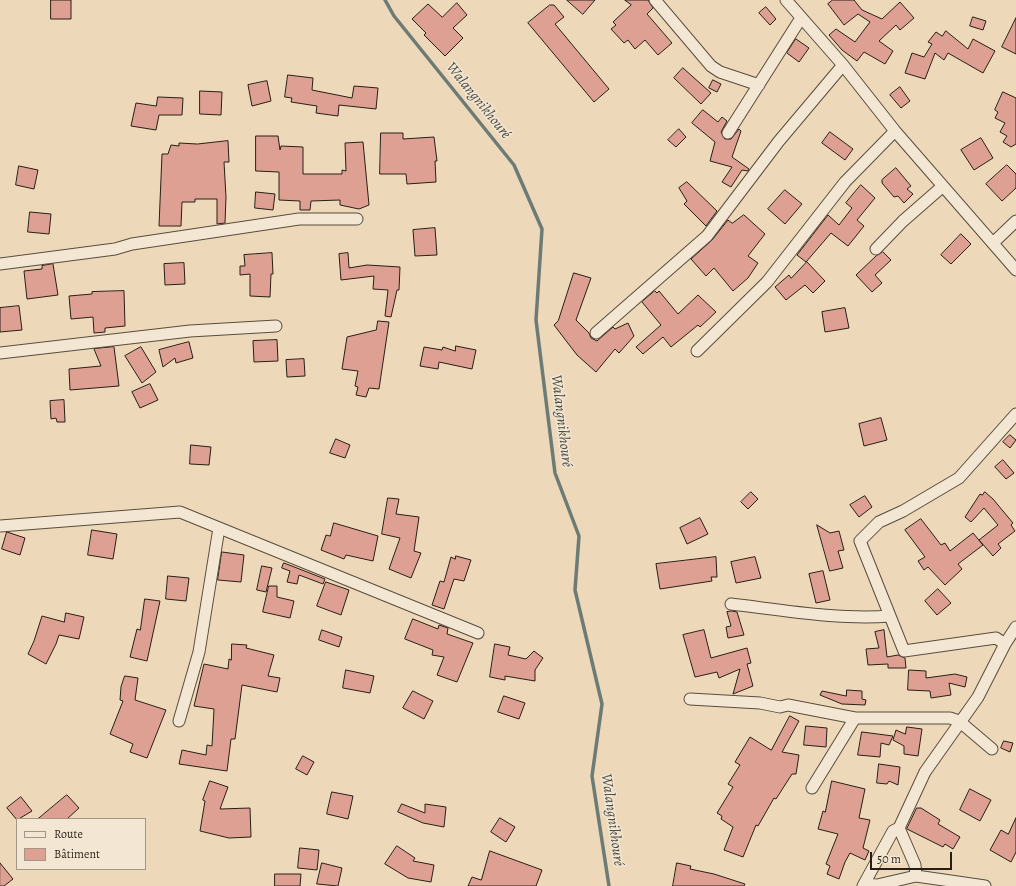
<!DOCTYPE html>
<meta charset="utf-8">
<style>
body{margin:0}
#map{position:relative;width:1016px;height:886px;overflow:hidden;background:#edd8ba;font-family:Alegreya,serif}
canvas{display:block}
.legend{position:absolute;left:16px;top:818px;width:130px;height:52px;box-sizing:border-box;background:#f3e6d2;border:1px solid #a29686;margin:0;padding:5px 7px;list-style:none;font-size:12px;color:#281f14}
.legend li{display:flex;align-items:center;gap:8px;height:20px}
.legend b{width:20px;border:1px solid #a29686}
.scale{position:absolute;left:870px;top:852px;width:82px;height:18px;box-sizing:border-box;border:2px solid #281f14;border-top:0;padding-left:5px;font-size:12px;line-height:14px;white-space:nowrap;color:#281f14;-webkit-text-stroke:3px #f3e6d2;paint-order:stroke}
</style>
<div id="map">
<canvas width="1016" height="886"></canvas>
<ul class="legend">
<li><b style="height:5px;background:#f3e6d2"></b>Route</li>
<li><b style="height:11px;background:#dea093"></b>Bâtiment</li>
</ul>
<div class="scale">50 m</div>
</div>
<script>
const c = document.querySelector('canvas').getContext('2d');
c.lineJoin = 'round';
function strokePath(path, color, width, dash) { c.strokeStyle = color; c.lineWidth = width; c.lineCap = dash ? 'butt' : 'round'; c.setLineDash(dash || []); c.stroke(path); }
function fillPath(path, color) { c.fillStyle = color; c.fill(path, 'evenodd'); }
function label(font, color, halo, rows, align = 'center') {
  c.font = font + ' Alegreya,serif'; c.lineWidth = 3; c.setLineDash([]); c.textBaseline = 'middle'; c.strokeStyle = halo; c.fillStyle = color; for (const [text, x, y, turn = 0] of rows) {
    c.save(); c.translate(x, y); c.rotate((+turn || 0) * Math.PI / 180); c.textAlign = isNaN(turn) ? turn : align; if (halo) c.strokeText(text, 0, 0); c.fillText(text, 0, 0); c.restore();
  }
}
const stream = new Path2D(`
 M 385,0 L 394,16 L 514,165 L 542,229 L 536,320 L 555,473 L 579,536 L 575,590 L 602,704 L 592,776 L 609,886`);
const building = new Path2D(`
 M 51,0 L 71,0 L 71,19 L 51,19 Z
 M 567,0 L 595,0 L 583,14 Z
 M 625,0 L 648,0 L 653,8 L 647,14 L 672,43 L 658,55 L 645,40 L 635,49 L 628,40 L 624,43 L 611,29 L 616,25 L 613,22 L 631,5 Z
 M 833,0 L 854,0 L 862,10 L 882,19 L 900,2 L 914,18 L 900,30 L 896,25 L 879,41 L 893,51 L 885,64 L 864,52 L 857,61 L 842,50 L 829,35 L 836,29 L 855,42 L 870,22 L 858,14 L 844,25 L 828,4 Z
 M 457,3 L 467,15 L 453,28 L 463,38 L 445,56 L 424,35 L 426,33 L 412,19 L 428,4 L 442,17 Z
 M 550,5 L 554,5 L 564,17 L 555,24 L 609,89 L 594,102 L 528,23 Z
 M 766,7 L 776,19 L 770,25 L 759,13 Z
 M 973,17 L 986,21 L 983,30 L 970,26 Z
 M 1016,18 L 1016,54 L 1002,47 Z
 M 946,31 L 968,49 L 973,39 L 995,51 L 983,73 L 948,53 L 944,60 L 935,53 L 925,79 L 905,73 L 912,53 L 924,57 L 932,44 L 928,42 L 936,32 L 942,36 Z
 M 796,39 L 809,48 L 799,62 L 787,53 Z
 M 683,68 L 711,93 L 701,104 L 674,78 Z
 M 288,75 L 313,78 L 312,90 L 352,98 L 354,86 L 378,88 L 376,109 L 339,105 L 338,116 L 316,113 L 317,106 L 291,102 L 292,98 L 285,97 Z
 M 713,80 L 721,84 L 717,92 L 709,88 Z
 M 267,81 L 271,101 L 252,106 L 248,85 Z
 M 900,87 L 910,101 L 901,108 L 890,95 Z
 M 200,91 L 222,92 L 221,115 L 200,114 Z
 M 1003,92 L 1016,98 L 1016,144 L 1011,147 L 1003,142 L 1007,136 L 1000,132 L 1005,123 L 995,118 L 998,112 L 995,110 Z
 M 158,97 L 183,98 L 182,115 L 159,115 L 156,130 L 131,126 L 136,103 L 156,106 Z
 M 703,110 L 718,122 L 722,117 L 727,121 L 721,132 L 725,139 L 731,139 L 739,129 L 741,131 L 732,157 L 749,169 L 748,171 L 742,170 L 731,187 L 722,182 L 732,167 L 710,161 L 715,142 L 692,123 Z
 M 679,129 L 686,137 L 676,147 L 668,140 Z
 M 830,132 L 853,149 L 845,160 L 822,143 Z
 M 381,133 L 403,133 L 403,139 L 434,137 L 437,161 L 435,161 L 436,182 L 407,184 L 406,174 L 380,174 Z
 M 256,136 L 278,136 L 280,150 L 281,146 L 303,147 L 303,174 L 342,174 L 342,170 L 346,171 L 345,143 L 363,142 L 369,205 L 359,209 L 340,205 L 340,200 L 311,201 L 310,210 L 300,210 L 300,201 L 279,200 L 279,172 L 256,171 Z
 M 981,138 L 993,158 L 974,170 L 961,150 Z
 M 228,141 L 229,162 L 224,162 L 226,197 L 225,223 L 217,224 L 217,199 L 195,199 L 195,202 L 182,202 L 181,226 L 159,226 L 162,154 L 168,154 L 171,145 L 179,146 L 179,143 L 197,144 Z
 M 1007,165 L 1016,174 L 1016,188 L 1002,201 L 986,184 Z
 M 19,166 L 38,170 L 34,189 L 16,185 Z
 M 896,168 L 911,186 L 907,189 L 913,194 L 904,203 L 898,196 L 894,197 L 882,183 L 882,180 Z
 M 687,182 L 717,211 L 706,226 L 684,204 L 687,201 L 679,188 Z
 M 861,185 L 875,198 L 857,220 L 864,226 L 848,246 L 831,233 L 806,262 L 797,255 L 828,215 L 839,225 L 852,208 L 846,203 Z
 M 785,190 L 802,204 L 785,224 L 768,209 Z
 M 256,192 L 275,194 L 273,210 L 255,208 Z
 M 30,212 L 51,214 L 49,234 L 28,232 Z
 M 744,215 L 765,234 L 748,256 L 758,263 L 748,278 L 733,291 L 714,268 L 706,276 L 691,259 L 712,240 L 728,220 L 732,223 Z
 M 435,228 L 437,255 L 415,256 L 413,230 Z
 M 961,234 L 971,244 L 951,264 L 941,255 Z
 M 883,252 L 891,260 L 875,275 L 882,283 L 872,292 L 856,275 L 876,256 Z
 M 272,253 L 273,274 L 271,274 L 270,297 L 250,296 L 250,274 L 240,275 L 240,266 L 245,266 L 244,255 Z
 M 348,253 L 349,268 L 367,265 L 400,267 L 399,290 L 397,290 L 391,317 L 385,316 L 388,290 L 373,289 L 374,276 L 341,280 L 339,254 Z
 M 807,262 L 825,281 L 813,293 L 805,285 L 786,300 L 775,287 L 789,275 L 791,278 Z
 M 184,263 L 185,284 L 165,285 L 164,264 Z
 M 53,264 L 58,295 L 27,299 L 24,271 L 42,269 L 42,266 Z
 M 574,273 L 591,278 L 576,320 L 589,333 L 591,338 L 597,341 L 613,327 L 615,329 L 628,323 L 634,336 L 619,353 L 615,349 L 596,372 L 577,355 L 554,325 L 558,321 Z
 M 124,291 L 125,326 L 105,328 L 105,332 L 94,333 L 93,317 L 71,319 L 69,296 L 92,294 L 92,292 Z
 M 655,291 L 657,293 L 659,291 L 678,314 L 698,295 L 716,312 L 700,327 L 698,325 L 671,347 L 663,337 L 643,354 L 636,347 L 661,325 L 642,302 Z
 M 19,306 L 22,330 L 0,332 L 0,308 Z
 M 845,308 L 849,328 L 825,332 L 822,312 Z
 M 378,321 L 389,322 L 379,389 L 369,388 L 366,397 L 356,395 L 358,387 L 355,386 L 358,371 L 342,369 L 347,337 L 376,330 Z
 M 277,340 L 278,361 L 254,362 L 253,341 Z
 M 189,342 L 193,358 L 176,363 L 175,358 L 163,367 L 159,350 Z
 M 456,346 L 476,350 L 472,369 L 439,362 L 438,369 L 420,366 L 424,347 L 442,350 L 443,347 L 455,351 Z
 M 114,347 L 119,386 L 70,390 L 69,369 L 101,366 L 94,349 Z
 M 141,347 L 156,372 L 142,383 L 125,356 Z
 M 304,359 L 305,376 L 287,377 L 286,360 Z
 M 150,384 L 158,400 L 140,408 L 132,392 Z
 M 64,400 L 65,422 L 57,422 L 56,418 L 51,419 L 50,401 Z
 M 881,418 L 887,440 L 864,446 L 859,424 Z
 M 1010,435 L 1016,440 L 1010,448 L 1003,442 Z
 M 336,439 L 350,445 L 345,458 L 330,453 Z
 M 191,445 L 211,447 L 209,465 L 190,464 Z
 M 1003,460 L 1014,473 L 1006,479 L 995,467 Z
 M 751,492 L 758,499 L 748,509 L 741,502 Z
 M 985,492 L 993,499 L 1013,523 L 1011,525 L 1015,531 L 998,544 L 1001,548 L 993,556 L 979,540 L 998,525 L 984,508 L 971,522 L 965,517 L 980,494 L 982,495 Z
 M 865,496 L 872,507 L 859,517 L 850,505 Z
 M 388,498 L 399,499 L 396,514 L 419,517 L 414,551 L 421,553 L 411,578 L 389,569 L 400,538 L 382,534 Z
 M 700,518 L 708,534 L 687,544 L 680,528 Z
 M 921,519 L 941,545 L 945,543 L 950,551 L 973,533 L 983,545 L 958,564 L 962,569 L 945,585 L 928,567 L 924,570 L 918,561 L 925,557 L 905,530 Z
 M 334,523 L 378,536 L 373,561 L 346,555 L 344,559 L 321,550 L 326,535 L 330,536 Z
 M 817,525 L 830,533 L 839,531 L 844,550 L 838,551 L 843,568 L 830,571 Z
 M 92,530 L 117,534 L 113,559 L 88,555 Z
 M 7,532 L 25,538 L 20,555 L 2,549 Z
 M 222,552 L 244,555 L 241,582 L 218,580 Z
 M 456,556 L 471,560 L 464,581 L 454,579 L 444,609 L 432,605 L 440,581 L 444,582 L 451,557 L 455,559 Z
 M 716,557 L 717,577 L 711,577 L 712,581 L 660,589 L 656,564 Z
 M 755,557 L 761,578 L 736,583 L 731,562 Z
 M 284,563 L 325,579 L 323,584 L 299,575 L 297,584 L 287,582 L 290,571 L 282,568 Z
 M 262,566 L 272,568 L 266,592 L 257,590 Z
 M 823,571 L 830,600 L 816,603 L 809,574 Z
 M 168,576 L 189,578 L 186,601 L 166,599 Z
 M 326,582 L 349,590 L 341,615 L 317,606 Z
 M 269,586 L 277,586 L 277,597 L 294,601 L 290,618 L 263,612 Z
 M 938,589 L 951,603 L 937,615 L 925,601 Z
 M 145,599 L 160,601 L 147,661 L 130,657 L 137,629 L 140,630 Z
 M 732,611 L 737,612 L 744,635 L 728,638 L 726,627 L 731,626 L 727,612 Z
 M 66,613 L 84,617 L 79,639 L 59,635 L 56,644 L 46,664 L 28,654 L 34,641 L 42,616 L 64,622 Z
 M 413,619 L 438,629 L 439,625 L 448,628 L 447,634 L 473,643 L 457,682 L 437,675 L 444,657 L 432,655 L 433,650 L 405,639 Z
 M 322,630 L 342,637 L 339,647 L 319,640 Z
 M 704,630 L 711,658 L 747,648 L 751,663 L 747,664 L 753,686 L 733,694 L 740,669 L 719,678 L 717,672 L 695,677 L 683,635 Z
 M 884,630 L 887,657 L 898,655 L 905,658 L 906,668 L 888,668 L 888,664 L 868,665 L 866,649 L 879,648 L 875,632 Z
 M 232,644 L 247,645 L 246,648 L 274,655 L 268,676 L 280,678 L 277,692 L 242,685 L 235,739 L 231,739 L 227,771 L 179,764 L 182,750 L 206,755 L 207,745 L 212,746 L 214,709 L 194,706 L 204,664 L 228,669 L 229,659 L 231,660 Z
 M 495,644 L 510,647 L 508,655 L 526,659 L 534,651 L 543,658 L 535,670 L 535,681 L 505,676 L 505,680 L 490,677 Z
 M 346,670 L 374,676 L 370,693 L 343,688 Z
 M 909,670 L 926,671 L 926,678 L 955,674 L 967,677 L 965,687 L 949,683 L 951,695 L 931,698 L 930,691 L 908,690 Z
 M 125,676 L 138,678 L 135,700 L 166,710 L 147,758 L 130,752 L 133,744 L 110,734 L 123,701 L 120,700 L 121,687 Z
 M 847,690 L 862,691 L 862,699 L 866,700 L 865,705 L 842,704 L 820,695 L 822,691 L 846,696 Z
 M 413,691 L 433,701 L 424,719 L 403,708 Z
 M 504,696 L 525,703 L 519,719 L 498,712 Z
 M 790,716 L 799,721 L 782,752 L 799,755 L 796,774 L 792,774 L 776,799 L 774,798 L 758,826 L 756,825 L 743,857 L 724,850 L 733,827 L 721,819 L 722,816 L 717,813 L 733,787 L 728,784 L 740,765 L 735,762 L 750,737 L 771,750 Z
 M 806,726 L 827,728 L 826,747 L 804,745 Z
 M 907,727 L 922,729 L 918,756 L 904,754 L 904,746 L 893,740 L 896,730 L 905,734 Z
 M 862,732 L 893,736 L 889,745 L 881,743 L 880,757 L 858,755 Z
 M 1004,741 L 1013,743 L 1010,752 L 1001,748 Z
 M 303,756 L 314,762 L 307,775 L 296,769 Z
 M 879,764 L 900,767 L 898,785 L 889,781 L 887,784 L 877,783 Z
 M 210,781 L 228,787 L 220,809 L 250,808 L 251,837 L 229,838 L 200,831 L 205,801 L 203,800 Z
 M 832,781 L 865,789 L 859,818 L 870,820 L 863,848 L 869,851 L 865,860 L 850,853 L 845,862 L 839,879 L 827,874 L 830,866 L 826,864 L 838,834 L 818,829 L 823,811 L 825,812 Z
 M 970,789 L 991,800 L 980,821 L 960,810 Z
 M 332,792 L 353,796 L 348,819 L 327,814 Z
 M 67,795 L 79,808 L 67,819 L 38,819 Z
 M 21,797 L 32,811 L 17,820 L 7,808 Z
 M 402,804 L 425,813 L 425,804 L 446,807 L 444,827 L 423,823 L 398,812 Z
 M 917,808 L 921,808 L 940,820 L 938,824 L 960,837 L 953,849 L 945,844 L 943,847 L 907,829 Z
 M 500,818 L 515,827 L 506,842 L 491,832 Z
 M 1016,818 L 1016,852 L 1011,862 L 990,850 L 1001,830 L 1008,834 Z
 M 397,846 L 415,858 L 413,861 L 434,865 L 431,882 L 408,878 L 385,864 Z
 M 300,848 L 319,850 L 317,870 L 298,868 Z
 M 490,851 L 542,870 L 536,886 L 468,886 L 472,877 L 481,880 Z
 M 0,863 L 13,879 L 4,886 L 0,886 Z
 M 322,863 L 342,868 L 338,886 L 317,884 Z
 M 677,863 L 691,866 L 690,869 L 714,874 L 745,884 L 744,886 L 673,886 Z
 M 275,874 L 301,874 L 300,886 L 275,886 Z`);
const minor = new Path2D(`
 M 655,0 L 711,66 L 720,72 L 759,85
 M 786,0 L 843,65 L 895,131 L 1016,270
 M 728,133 L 801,18
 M 993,243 L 1016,221
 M 876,249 L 903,221 L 943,186
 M 0,264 L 115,249 L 132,244 L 299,219 L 357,219
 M 596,333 L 707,236 L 779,141 L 843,65
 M 697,351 L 767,282 L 845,182 L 895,131
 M 0,353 L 190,331 L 276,326
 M 0,526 L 180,512 L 478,633
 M 731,604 C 782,610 839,620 890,616
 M 1005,644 L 996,638 L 904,651 L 860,541 L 879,522 L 903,511 L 959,478 L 1016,414
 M 690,699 L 760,703 L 780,707 L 788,705 L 855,718 L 950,718 L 959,721 L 992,749
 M 179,721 L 199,652 L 219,528
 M 812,788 L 855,718
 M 899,828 L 915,865 L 916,876
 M 864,884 L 877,885 L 916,876 L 985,886
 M 863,886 L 893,831 L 899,828 L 925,772 L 978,697 L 1005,644 L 1016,627`);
const waterNames = [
 ["Walangnikhouré",478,101,51],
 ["Walangnikhouré",561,421,83],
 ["Walangnikhouré",612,820,82]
];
strokePath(stream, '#6d7b76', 3.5);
fillPath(building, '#dea093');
strokePath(building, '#281f14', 1);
strokePath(minor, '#594d3e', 13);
strokePath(minor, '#f3e6d2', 11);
label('italic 15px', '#4a4d45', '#f3e6d2', waterNames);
</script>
